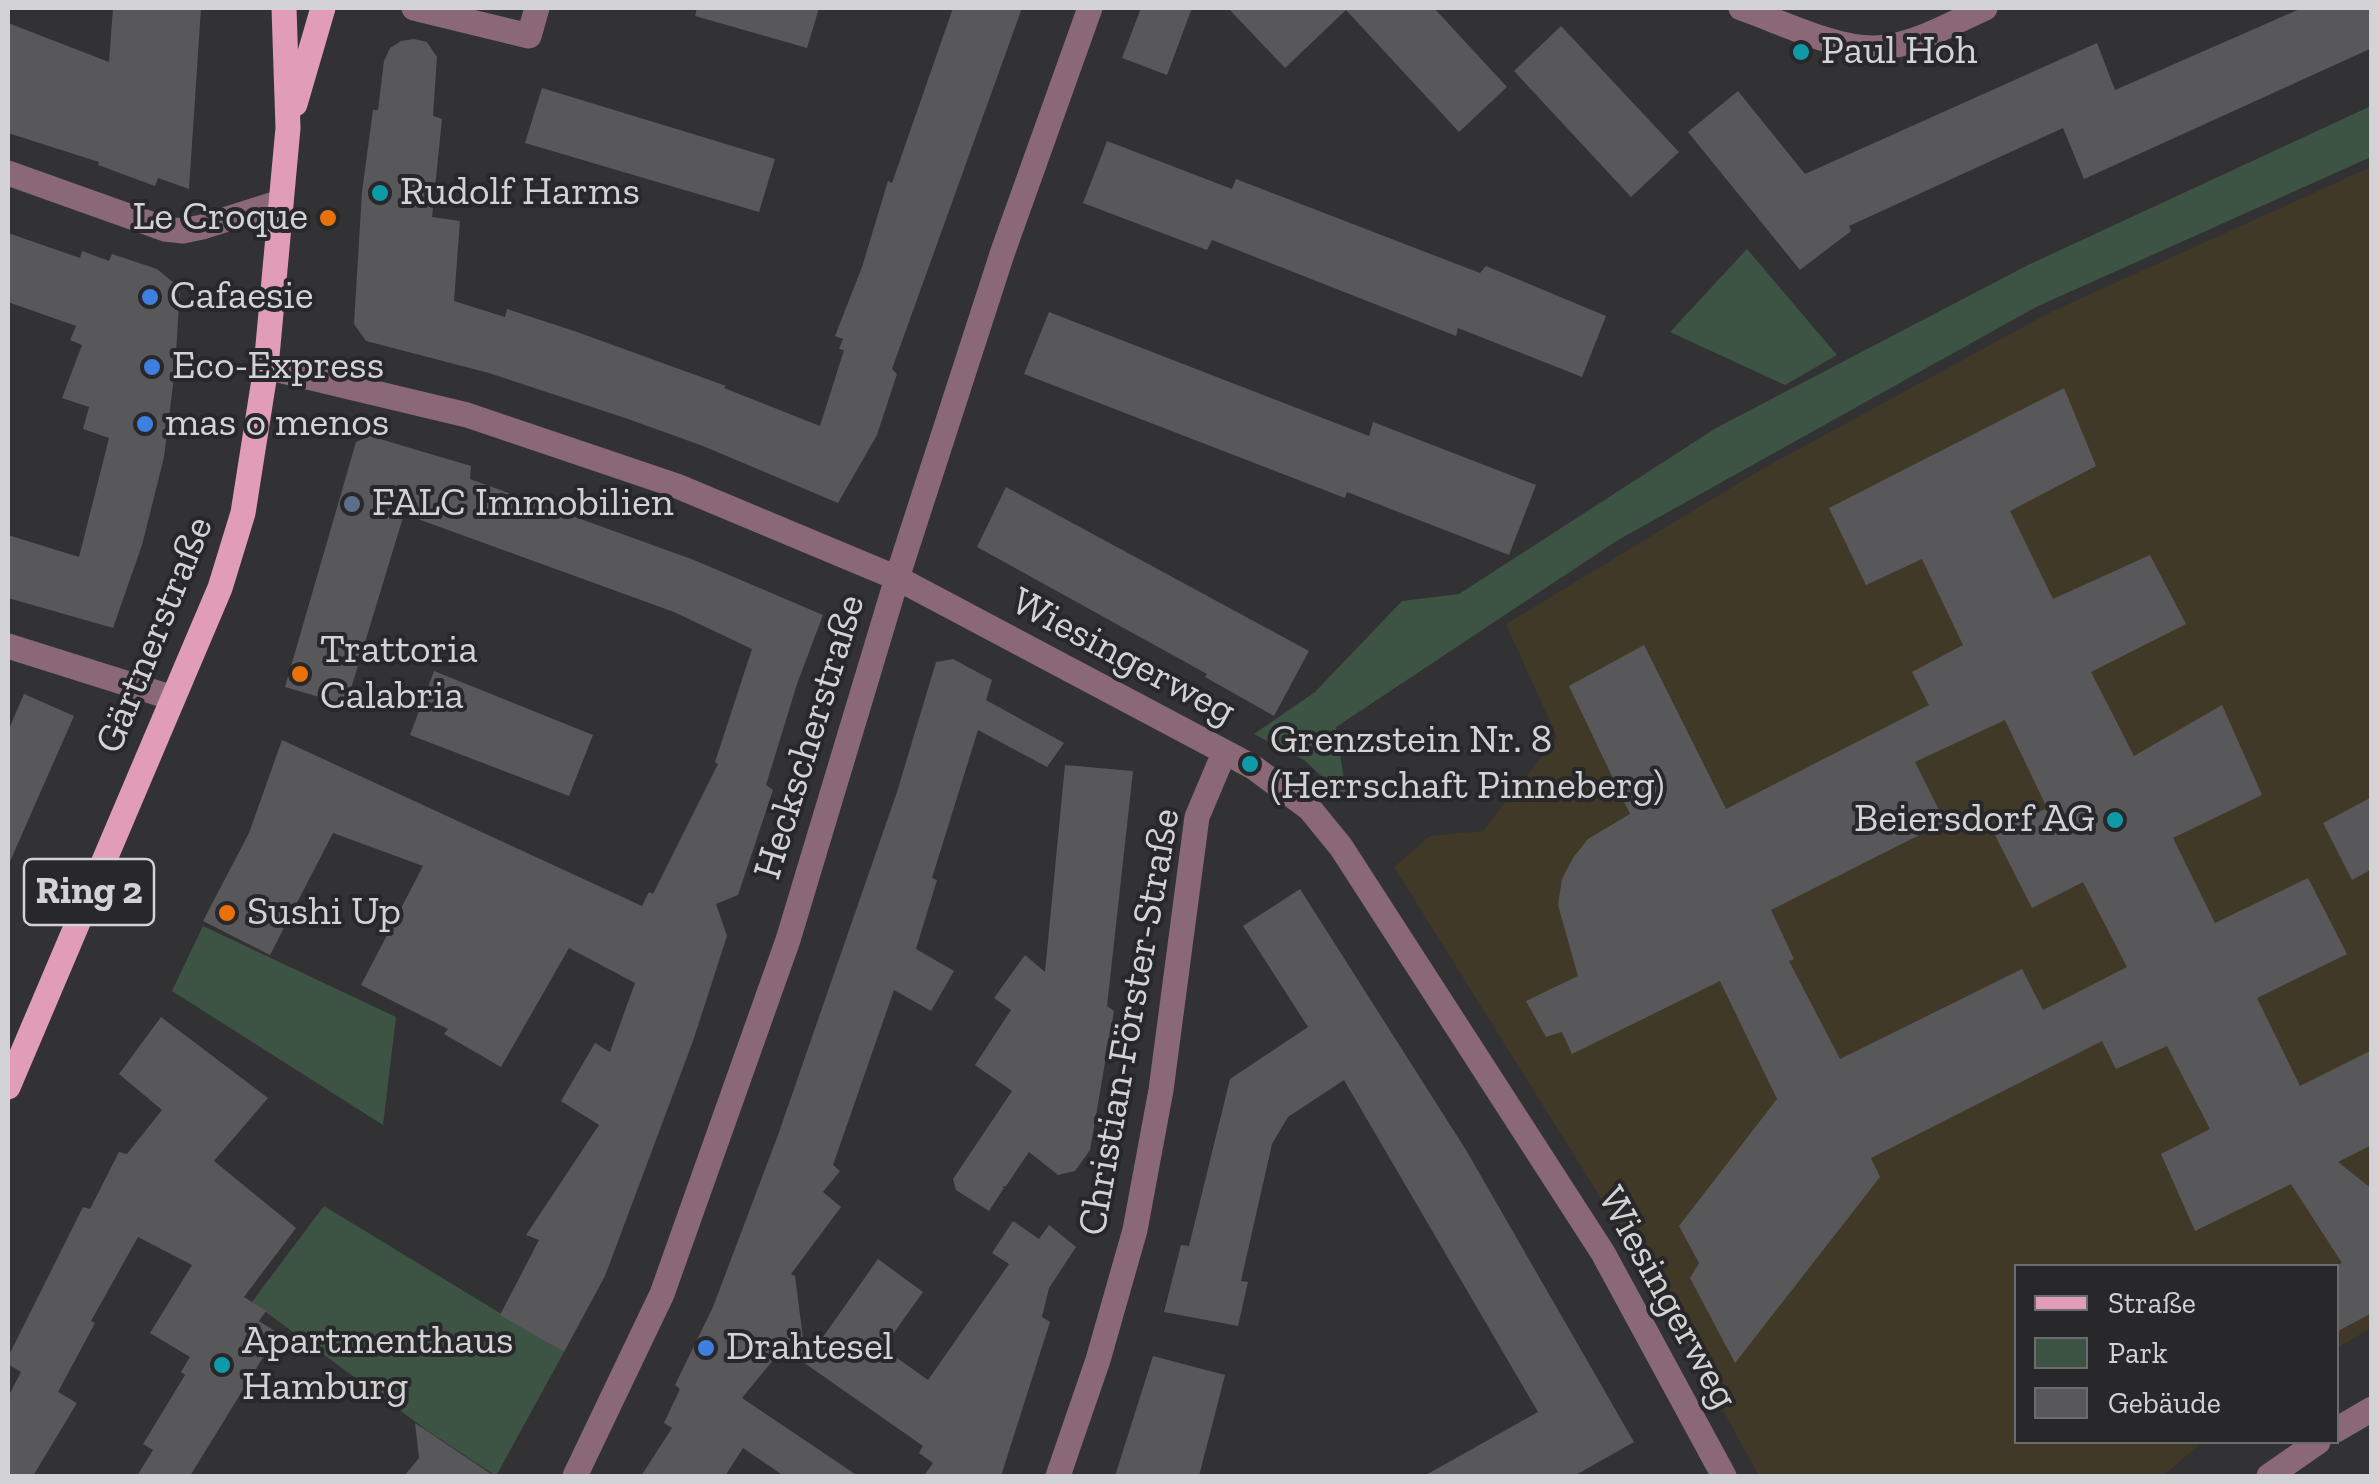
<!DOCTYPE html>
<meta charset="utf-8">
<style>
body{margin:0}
#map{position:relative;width:2379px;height:1484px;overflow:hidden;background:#323235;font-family:"Zilla Slab",serif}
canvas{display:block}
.frame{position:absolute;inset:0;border:10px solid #d3d3d5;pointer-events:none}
.legend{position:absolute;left:2014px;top:1264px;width:325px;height:180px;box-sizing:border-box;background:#28282b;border:2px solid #6c6c6f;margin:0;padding:12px 18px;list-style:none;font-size:30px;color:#d3d3d5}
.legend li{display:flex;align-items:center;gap:20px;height:50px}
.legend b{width:50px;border:2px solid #6c6c6f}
</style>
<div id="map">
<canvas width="2379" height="1484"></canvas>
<div class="frame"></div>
<ul class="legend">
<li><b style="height:12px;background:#e19db8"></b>Straße</li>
<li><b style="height:28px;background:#3d5344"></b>Park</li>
<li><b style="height:28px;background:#58585b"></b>Gebäude</li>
</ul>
</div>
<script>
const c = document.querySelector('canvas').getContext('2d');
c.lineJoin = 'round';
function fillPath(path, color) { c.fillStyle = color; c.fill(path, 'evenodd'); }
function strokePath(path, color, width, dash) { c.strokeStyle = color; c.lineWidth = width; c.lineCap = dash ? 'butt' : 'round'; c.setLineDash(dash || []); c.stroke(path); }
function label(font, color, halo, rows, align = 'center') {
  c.font = font + ' "Zilla Slab",serif'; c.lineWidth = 8; c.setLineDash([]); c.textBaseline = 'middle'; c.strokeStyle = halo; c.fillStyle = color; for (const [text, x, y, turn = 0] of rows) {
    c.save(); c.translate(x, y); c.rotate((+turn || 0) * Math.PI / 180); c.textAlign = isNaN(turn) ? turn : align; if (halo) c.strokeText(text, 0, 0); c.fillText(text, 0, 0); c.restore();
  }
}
const industrial = new Path2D(`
 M 2371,167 L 2371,1328 L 2337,1348 L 2336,1266 L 2016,1266 L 2016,1442 L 2202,1442 L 2163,1476 L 1759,1476 L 1652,1280 L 1394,867 L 1430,836 L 1483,831 L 1557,737 L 1506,624 L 1762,469 L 2051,312 Z`);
const green = new Path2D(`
 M 2371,106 L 2371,157 L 2036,307 L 1618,540 L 1336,727 L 1347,800 L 1304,760 L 1254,734 L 1315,692 L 1402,601 L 1459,594 L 1716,428 L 2028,265 Z
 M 1747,249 L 1837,355 L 1785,385 L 1670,332 Z
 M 203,926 L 396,1017 L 383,1125 L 172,991 Z
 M 324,1206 L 564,1352 L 496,1476 L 428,1431 L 252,1302 Z`);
const building = new Path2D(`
 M 113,8 L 201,8 L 189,189 L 158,178 L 155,186 L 98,165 L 99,162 L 8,133 L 8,23 L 109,62 Z
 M 697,8 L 819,8 L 807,48 L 695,16 Z
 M 953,8 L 1022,8 L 892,369 L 897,374 L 877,435 L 838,503 L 703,446 L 628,419 L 489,373 L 366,341 L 354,324 L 362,192 L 373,110 L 378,110 L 384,61 L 390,48 L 401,41 L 414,39 L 427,42 L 437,57 L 433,116 L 442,119 L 432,217 L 460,221 L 454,301 L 505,317 L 507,309 L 577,332 L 726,386 L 724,388 L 820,426 L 844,350 L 839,349 L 843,339 L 835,336 L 862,267 L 888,181 L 892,183 Z
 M 1141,8 L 1192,8 L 1167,75 L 1122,58 Z
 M 1228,8 L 1434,8 L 1507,87 L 1459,132 L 1346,10 L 1285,68 Z
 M 2302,8 L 2372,8 L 2372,48 L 2084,179 L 2063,128 L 1849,226 L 1851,231 L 1800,270 L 1688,132 L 1738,91 L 1805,174 L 2097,43 L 2115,90 Z
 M 1561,26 L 1679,152 L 1631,197 L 1514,71 Z
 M 542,88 L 775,159 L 759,212 L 525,143 Z
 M 1107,141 L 1232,189 L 1236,179 L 1480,273 L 1486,266 L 1606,316 L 1582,377 L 1458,328 L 1456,336 L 1212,240 L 1207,250 L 1083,203 Z
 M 8,233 L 80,258 L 82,251 L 109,261 L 112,254 L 157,269 L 180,288 L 175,369 L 164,457 L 142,545 L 113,628 L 8,598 L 8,535 L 79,557 L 109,438 L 83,429 L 89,407 L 62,398 L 82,345 L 70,340 L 76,326 L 8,302 Z
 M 1049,312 L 1369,436 L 1373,422 L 1536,485 L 1509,555 L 1347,492 L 1345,498 L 1024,374 Z
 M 2064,388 L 2096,466 L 2010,511 L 2053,599 L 2150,555 L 2186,624 L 2091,672 L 2134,756 L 2222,705 L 2262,795 L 2173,838 L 2215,923 L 2308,878 L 2347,954 L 2257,998 L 2300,1086 L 2372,1050 L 2372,1145 L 2338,1162 L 2372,1189 L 2372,1313 L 2336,1332 L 2336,1266 L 2342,1263 L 2291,1184 L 2195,1231 L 2161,1154 L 2210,1129 L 2167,1046 L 2116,1069 L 2102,1041 L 1871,1158 L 1880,1177 L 1735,1363 L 1690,1278 L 1699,1263 L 1679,1226 L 1777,1099 L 1720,981 L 1572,1054 L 1562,1032 L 1546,1037 L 1526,1001 L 1578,976 L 1558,905 L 1562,879 L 1573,858 L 1588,839 L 1630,814 L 1569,686 L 1644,645 L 1726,809 L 1929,705 L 1912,672 L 1963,645 L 1922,559 L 1866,585 L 1829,508 ZM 2005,720 L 2047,808 L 1994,833 L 2032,908 L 2083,882 L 2127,967 L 2043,1010 L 2022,969 L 1840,1059 L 1789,961 L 1794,959 L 1771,910 L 1945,822 L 1915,762 Z
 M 370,436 L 471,466 L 470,479 L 694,560 L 823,615 L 797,684 L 766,785 L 773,790 L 738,895 L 716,904 L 727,936 L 693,1041 L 605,1276 L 564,1352 L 500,1315 L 539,1240 L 526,1235 L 599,1125 L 561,1101 L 595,1043 L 610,1052 L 635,983 L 569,948 L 501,1067 L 444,1034 L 448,1029 L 361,985 L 423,866 L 333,833 L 270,955 L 203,921 L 249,833 L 282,740 L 642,906 L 649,892 L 653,894 L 718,764 L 715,762 L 752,649 L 674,612 L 404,514 L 346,705 L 285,687 L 356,442 Z
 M 1006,487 L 1309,651 L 1274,716 L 1205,677 L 1207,674 L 977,547 Z
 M 953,659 L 992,680 L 986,700 L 1064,743 L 1047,767 L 978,730 L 932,878 L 937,880 L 916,949 L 954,971 L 931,1011 L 894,990 L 833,1165 L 840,1171 L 823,1192 L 841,1207 L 791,1274 L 795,1276 L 806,1361 L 878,1259 L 923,1292 L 883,1348 L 928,1380 L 1009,1264 L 992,1253 L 1013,1221 L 1039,1239 L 1049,1225 L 1076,1247 L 1049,1288 L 1042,1317 L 1050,1322 L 1001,1476 L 924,1476 L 933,1463 L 919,1453 L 923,1446 L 783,1348 L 742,1398 L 858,1476 L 784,1476 L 743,1448 L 725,1476 L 641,1476 L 672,1428 L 664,1423 L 680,1389 L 675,1385 L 713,1307 L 778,1135 L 897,792 L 936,662 Z
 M 434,671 L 593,735 L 569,796 L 410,735 Z
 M 24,694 L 74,716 L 8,866 L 8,731 Z
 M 1065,765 L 1133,771 L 1107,1006 L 1114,1011 L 1090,1150 L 1075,1171 L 1058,1175 L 1029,1152 L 1006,1186 L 1002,1187 L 1004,1188 L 989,1211 L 956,1190 L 953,1179 L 1012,1091 L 975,1065 L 1011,1010 L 994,998 L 1025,955 L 1045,972 Z
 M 2372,797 L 2372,869 L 2352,880 L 2323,823 Z
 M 1300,889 L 1466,1150 L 1634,1442 L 1574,1476 L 1424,1476 L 1538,1412 L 1344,1080 L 1288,1117 L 1272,1144 L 1241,1281 L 1248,1282 L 1238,1326 L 1164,1312 L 1181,1245 L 1189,1246 L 1230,1079 L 1308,1027 L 1243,926 Z
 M 161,1017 L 268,1098 L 214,1161 L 296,1228 L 244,1297 L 266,1311 L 259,1321 L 278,1333 L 190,1476 L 137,1476 L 153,1450 L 143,1444 L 185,1375 L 181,1372 L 190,1357 L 150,1333 L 192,1265 L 138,1237 L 91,1321 L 95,1323 L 58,1392 L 77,1403 L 33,1476 L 8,1476 L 8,1397 L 21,1372 L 8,1364 L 8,1357 L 83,1207 L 90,1209 L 119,1152 L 127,1154 L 162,1110 L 119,1074 Z
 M 1153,1356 L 1225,1375 L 1199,1476 L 1115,1476 Z
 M 415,1423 L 494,1476 L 404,1476 L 419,1458 Z`);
const minor = new Path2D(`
 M 414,8 L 529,36 L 537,8
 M 1741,8 C 1779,21 1835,49 1875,48 C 1912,47 1952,23 1985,8
 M 8,173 L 165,229 L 183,231 L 202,227 L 281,202
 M 266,367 L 467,415 L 677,486 L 897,578 L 1253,767 L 1310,809 L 1341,847 L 1603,1253 L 1724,1476
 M 8,646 L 173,698
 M 2336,1430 L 2372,1409
 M 575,1476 L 662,1294 L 788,940 L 897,578 L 1003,251 L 1090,8
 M 1058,1476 L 1098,1360 L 1135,1230 L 1161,1090 L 1197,817 L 1224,753
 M 2269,1476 L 2318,1442`);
const major = new Path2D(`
 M 295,104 L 323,8
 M 8,1087 L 220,588 L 243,513 L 266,367 L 288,128 L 284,8`);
const markers = [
 [1801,52,10,"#0f9aa8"],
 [380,193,10,"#0f9aa8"],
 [328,218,10,"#e8710a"],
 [150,297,10,"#3f7fe0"],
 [152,367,10,"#3f7fe0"],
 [145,424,10,"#3f7fe0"],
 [352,504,10,"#5c6f8a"],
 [300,674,10,"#e8710a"],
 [1250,764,10,"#0f9aa8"],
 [2115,820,10,"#0f9aa8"],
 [227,913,10,"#e8710a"],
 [706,1348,10,"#3f7fe0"],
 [222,1365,10,"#0f9aa8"]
];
const shields = [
 [89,892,130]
];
const shieldNames = [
 ["Ring 2",89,892]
];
const poiNames = [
 ["Paul Hoh",1821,52],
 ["Rudolf Harms",400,193],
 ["Le Croque",308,218,"right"],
 ["Cafaesie",170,297],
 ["Eco-Express",172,367],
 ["mas o menos",165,424],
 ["FALC Immobilien",372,504],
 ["Trattoria",320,651],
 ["Calabria",320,697],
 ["Grenzstein Nr. 8",1270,741],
 ["(Herrschaft Pinneberg)",1270,787],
 ["Beiersdorf AG",2095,820,"right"],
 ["Sushi Up",247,913],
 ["Apartmenthaus",242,1342],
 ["Hamburg",242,1388],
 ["Drahtesel",726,1348]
];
const streetNames = [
 ["Gärtnerstraße",155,635,-68],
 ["Wiesingerweg",1123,657,28],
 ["Heckscherstraße",810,737,-73],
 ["Christian-Förster-Straße",1130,1022,-80],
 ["Wiesingerweg",1667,1298,61]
];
fillPath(industrial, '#413928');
fillPath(green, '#3d5344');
fillPath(building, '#58585b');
strokePath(minor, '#8a6875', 25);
strokePath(major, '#e19db8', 25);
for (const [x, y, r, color] of markers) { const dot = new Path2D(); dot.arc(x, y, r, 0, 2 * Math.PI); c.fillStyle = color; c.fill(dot); strokePath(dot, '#28282b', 4); }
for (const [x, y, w] of shields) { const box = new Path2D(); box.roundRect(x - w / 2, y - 33, w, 66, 8); c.fillStyle = '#28282b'; c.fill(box); strokePath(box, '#d3d3d5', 2.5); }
label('bold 38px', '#d3d3d5', null, shieldNames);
label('40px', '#d3d3d5', '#28282b', poiNames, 'left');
label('40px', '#d3d3d5', '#28282b', streetNames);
</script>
